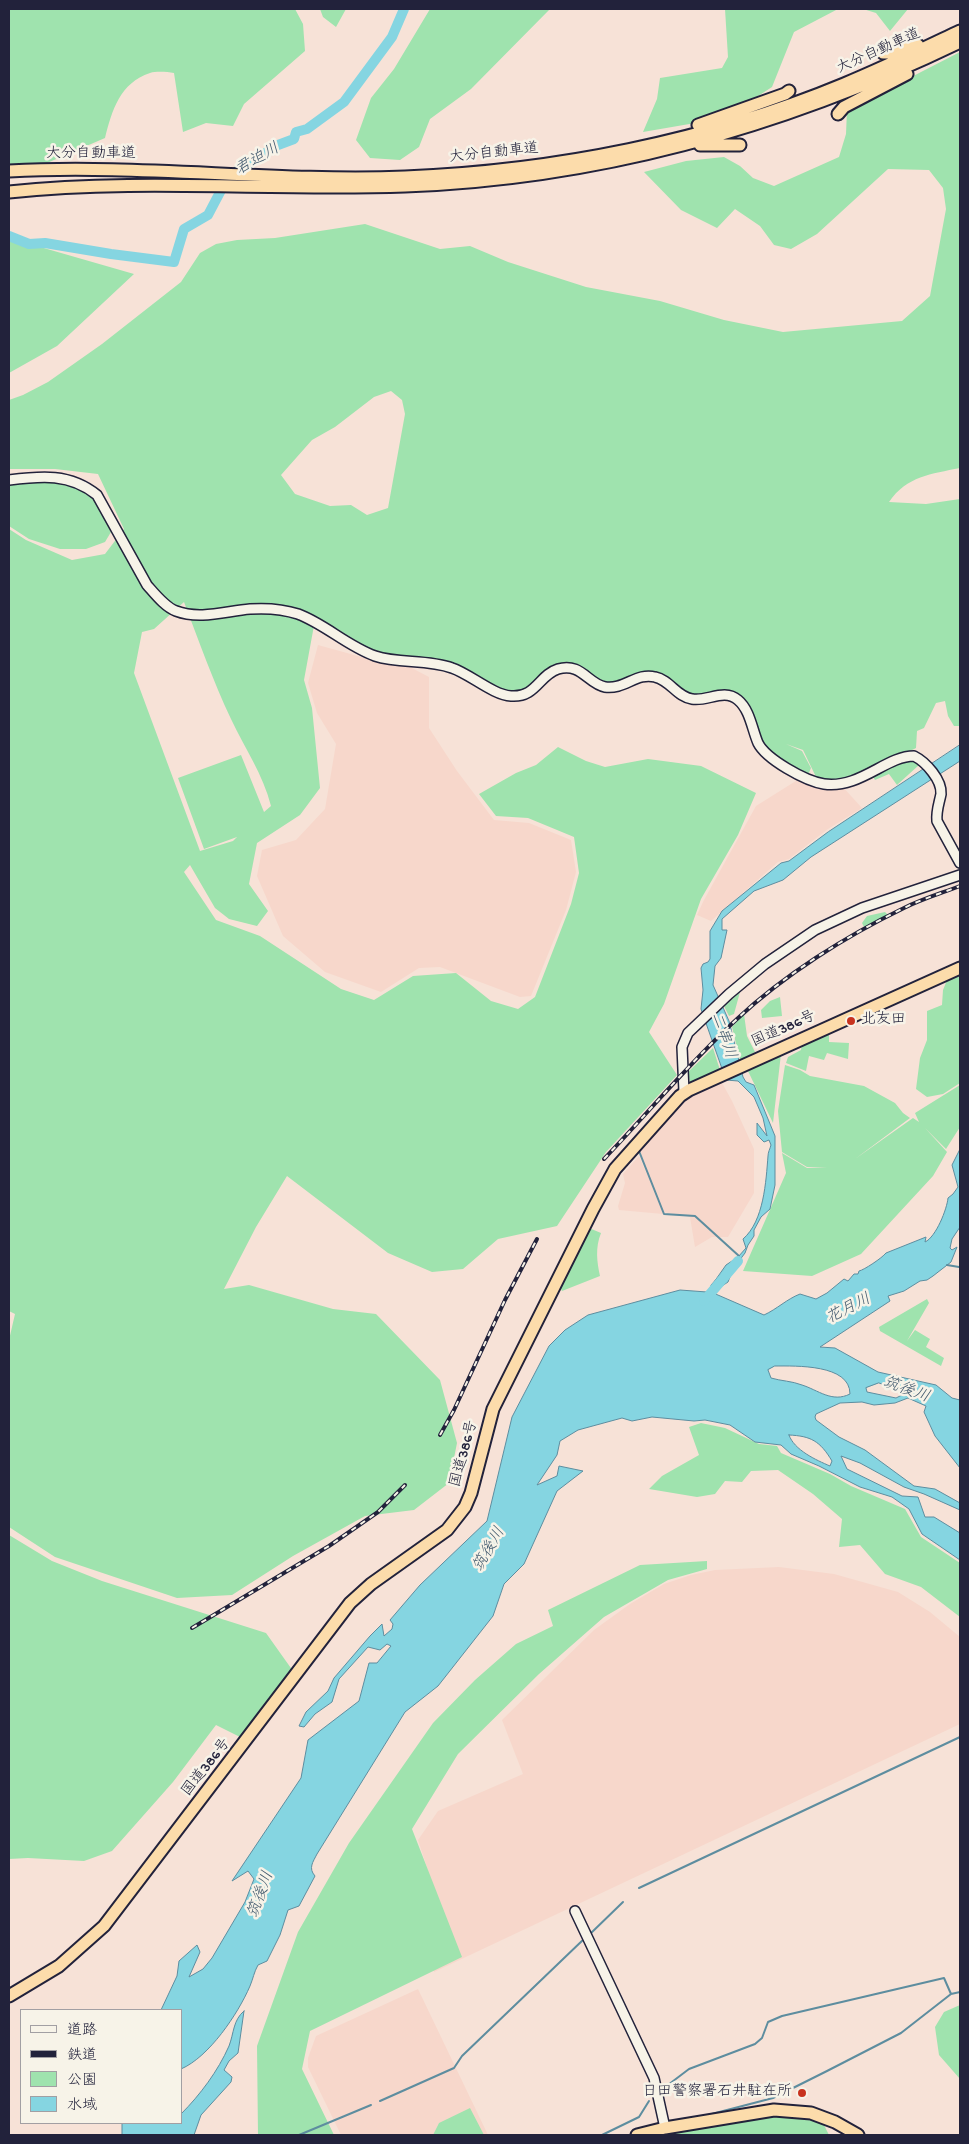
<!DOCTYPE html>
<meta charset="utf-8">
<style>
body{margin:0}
#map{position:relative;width:969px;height:2144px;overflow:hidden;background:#f7e2d7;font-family:"Gochi Hand","Klee One",sans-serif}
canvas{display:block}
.frame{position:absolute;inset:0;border:10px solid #22223b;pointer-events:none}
.legend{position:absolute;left:20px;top:2009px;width:162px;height:115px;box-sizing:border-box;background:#f7f3e8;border:1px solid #a29fa3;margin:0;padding:6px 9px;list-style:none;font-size:15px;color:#22223b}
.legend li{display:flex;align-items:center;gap:10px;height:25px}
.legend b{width:25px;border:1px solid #a29fa3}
</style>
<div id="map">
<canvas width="969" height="2144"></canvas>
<div class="frame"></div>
<ul class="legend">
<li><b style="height:6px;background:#f7f3e8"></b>道路</li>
<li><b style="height:6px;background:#22223b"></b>鉄道</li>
<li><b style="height:14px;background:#9fe3ae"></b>公園</li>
<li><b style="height:14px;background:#85d5e1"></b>水域</li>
</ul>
</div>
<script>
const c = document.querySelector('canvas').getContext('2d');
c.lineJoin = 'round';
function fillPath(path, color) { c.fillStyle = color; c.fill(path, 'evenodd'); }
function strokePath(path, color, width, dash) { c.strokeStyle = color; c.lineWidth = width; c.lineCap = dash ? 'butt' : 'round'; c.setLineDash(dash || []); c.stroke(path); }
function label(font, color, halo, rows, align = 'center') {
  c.font = font + ' "Gochi Hand","Klee One",sans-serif'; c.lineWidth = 5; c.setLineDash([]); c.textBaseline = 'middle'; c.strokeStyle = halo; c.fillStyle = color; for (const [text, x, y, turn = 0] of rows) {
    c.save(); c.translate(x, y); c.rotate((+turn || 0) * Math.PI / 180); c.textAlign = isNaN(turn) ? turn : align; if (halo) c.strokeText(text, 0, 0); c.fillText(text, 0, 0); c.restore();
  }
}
const built = new Path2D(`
 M 318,645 L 383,663 L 406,665 L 429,677 L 429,728 L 457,771 L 494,820 L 529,823 L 571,840 L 576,872 L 566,910 L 531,996 L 520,997 L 440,967 L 419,968 L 381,992 L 325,972 L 283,936 L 257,876 L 262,850 L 296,840 L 325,809 L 336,744 L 317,713 L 308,683 Z
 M 799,779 L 842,786 L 862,808 L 828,829 L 789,859 L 778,862 L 711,921 L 697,915 L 704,900 L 756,806 Z
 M 721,1081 L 732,1101 L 754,1149 L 754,1193 L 728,1237 L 712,1237 L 695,1247 L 690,1217 L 663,1212 L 663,1214 L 619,1210 L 618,1206 L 625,1183 L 623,1174 L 639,1156 L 648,1177 L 638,1151 L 687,1099 Z
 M 779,1567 L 834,1574 L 898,1592 L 930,1612 L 960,1637 L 960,1724 L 434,1972 L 407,1907 L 436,1895 L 418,1840 L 438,1811 L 523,1774 L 502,1720 L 594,1630 L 630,1604 L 664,1584 L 691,1575 L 715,1570 Z
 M 418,1989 L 488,2135 L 341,2135 L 308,2067 L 308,2058 L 316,2036 Z`);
const green = new Path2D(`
 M 9,9 L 295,9 L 303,24 L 305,51 L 244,104 L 233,126 L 206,123 L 183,132 L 174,73 C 167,72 157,71 150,73 C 120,83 112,110 105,138 L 40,166 L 9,165 Z
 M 320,9 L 346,9 L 336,27 L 323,17 Z
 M 430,9 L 550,9 L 471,89 L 430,119 L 419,147 L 400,160 L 370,158 L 356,140 L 371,98 L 394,69 Z
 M 725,9 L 838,9 L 794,32 L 772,87 L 755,98 L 701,122 L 643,132 L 657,99 L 660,78 L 722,68 L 728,57 Z
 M 863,9 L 908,9 L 890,31 L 876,13 Z
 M 960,52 L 960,468 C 931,474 907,476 889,502 L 926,504 L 960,499 L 960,726 L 954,726 L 948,716 L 945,701 L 936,703 L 924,728 L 917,731 L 916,748 C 886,763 852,786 817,779 L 803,750 L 786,744 L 802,751 L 811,768 L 808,775 C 792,769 773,756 762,744 C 755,736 746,707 742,696 L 726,691 L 700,696 L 684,692 L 661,675 L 646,671 L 614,684 L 599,682 L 559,665 L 554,666 L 532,688 L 510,693 L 501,690 L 453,665 L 379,654 L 351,641 L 315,620 L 304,680 L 312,708 L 320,788 L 300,815 L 257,843 L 249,884 L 268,911 L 257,926 L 229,919 L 215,908 L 190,865 L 184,872 L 216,920 L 260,936 L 341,989 L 374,1000 L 413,976 L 456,973 L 491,1001 L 518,1009 L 535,997 L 571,904 L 579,873 L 574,837 L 528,818 L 496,816 L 479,794 L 516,773 L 536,765 L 558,747 L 586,761 L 605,767 L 648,759 L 701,766 L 756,793 L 738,835 L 701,899 L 664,1004 L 649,1032 L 677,1075 L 606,1152 L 557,1226 L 498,1239 L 463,1269 L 432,1272 L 388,1253 L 287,1176 L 256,1227 L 224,1289 L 249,1285 L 333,1309 L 376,1314 L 440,1380 L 457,1443 L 449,1483 L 414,1510 L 365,1516 L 293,1556 L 232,1595 L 177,1598 L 55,1557 L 9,1527 L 9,1340 L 15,1314 L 9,1311 L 9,529 L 26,540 L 72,560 L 105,554 L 124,529 L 98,474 L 55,469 L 9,469 L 9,400 L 23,395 L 48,382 L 102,344 L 181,282 L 200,253 L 216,244 L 237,240 L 275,238 L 365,224 L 440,249 L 470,246 L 508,262 L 586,287 L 660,301 L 724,320 L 783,332 L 902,321 L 930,296 L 946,209 L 943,188 L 929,170 L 888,169 L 817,234 L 791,249 L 774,245 L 760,226 L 735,209 L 717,228 L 681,210 L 644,172 L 686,161 L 724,157 L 740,166 L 753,178 L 774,186 L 839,157 L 846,134 L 847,110 ZM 391,391 L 402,400 L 405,414 L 388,508 L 367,515 L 351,505 L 330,506 L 295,494 L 281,475 L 312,440 L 335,427 L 374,397 ZM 184,602 C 199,641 213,681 231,719 C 245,749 263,774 271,806 L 264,812 L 241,755 L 178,778 L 204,849 L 237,837 L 233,841 L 200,851 L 134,673 L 142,632 L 154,629 Z
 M 9,238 L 134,274 L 57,346 L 9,373 Z
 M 55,479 C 95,493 94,493 111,532 L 105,542 L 86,549 L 60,549 L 29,539 L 9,526 L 9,484 Z
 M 913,760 L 918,762 L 919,765 L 897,785 L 889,774 L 875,780 L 872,775 L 903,762 Z
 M 885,912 L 888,915 L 864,927 L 862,923 L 867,916 Z
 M 960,975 L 960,1083 L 943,1094 L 927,1097 L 916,1089 L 920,1058 L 927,1040 L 927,1011 L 942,1005 L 943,990 L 947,980 Z
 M 740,992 L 734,1014 L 729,1016 L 724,1006 Z
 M 780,997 L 782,1016 L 762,1018 L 761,1010 L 770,1001 Z
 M 744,1014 L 747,1036 L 755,1052 L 740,1060 L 732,1027 Z
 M 829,1032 L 829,1042 L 849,1043 L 848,1059 L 827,1053 L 824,1060 L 809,1056 L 806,1071 L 786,1063 L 788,1057 L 801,1050 L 802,1044 Z
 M 713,1048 L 720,1070 L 690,1082 L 688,1072 Z
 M 781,1054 L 773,1123 L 748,1071 Z
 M 785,1065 L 800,1070 L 810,1076 L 864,1086 L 895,1103 L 903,1113 L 910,1118 L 855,1159 L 913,1118 L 919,1122 L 915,1113 L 960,1085 L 960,1127 L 946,1149 L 925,1128 L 947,1152 L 933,1176 L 861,1254 L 812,1276 L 743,1271 L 786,1173 L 782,1153 L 807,1168 L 827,1168 L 807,1167 L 782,1152 L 778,1111 Z
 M 589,1228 L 601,1233 C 595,1248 597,1262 600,1276 L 562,1291 L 560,1287 Z
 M 927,1299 L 929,1303 L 907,1341 L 915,1330 L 930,1339 L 926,1347 L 944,1358 L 941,1366 L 880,1331 L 879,1327 Z
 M 701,1423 L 725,1428 L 759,1444 L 777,1446 L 781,1453 L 830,1474 L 851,1486 L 905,1509 L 921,1537 L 960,1563 L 960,1617 L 921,1587 L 885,1574 L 860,1545 L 839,1547 L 842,1519 L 813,1494 L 778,1470 L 751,1471 L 742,1482 L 725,1481 L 715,1494 L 697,1497 L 649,1489 L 662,1476 L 699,1455 L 689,1427 Z
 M 9,1535 L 52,1561 L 102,1581 L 266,1633 L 293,1671 L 242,1738 L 216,1725 L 173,1782 L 112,1851 L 84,1861 L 28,1858 L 9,1859 Z
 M 707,1561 L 707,1569 L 668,1580 L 604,1617 L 539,1674 L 458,1754 L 412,1829 L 462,1957 L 310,2031 L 302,2069 L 334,2135 L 258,2135 L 257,2046 L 298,1932 L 349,1843 L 433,1723 L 475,1680 L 516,1644 L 553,1626 L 548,1610 L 640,1565 Z
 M 960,2005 L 960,2079 L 939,2055 L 935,2027 L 944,2012 Z
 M 470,2108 L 484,2135 L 433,2135 L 439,2123 Z
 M 766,2114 L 821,2119 L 829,2135 L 661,2135 Z`);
const water = new Path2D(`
 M 960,745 L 960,761 L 811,857 L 783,880 L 754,891 L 722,919 L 722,930 L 727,930 L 721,958 L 715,966 L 713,985 L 729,1021 L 743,1077 L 746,1082 L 754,1085 L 775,1136 L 775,1185 L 770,1209 L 761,1217 L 754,1230 L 754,1236 L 748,1245 L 745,1253 L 733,1269 L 728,1282 L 719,1288 L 727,1278 L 733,1261 L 711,1285 L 711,1292 L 764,1315 C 777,1309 787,1299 800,1294 L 816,1299 L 827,1293 L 844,1279 L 848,1281 L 854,1274 L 858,1274 L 859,1271 C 864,1270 882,1258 886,1253 L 926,1237 L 925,1242 C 936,1237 947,1209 948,1198 L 953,1194 L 958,1187 L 952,1165 L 960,1149 L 960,1227 L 952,1239 L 950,1248 L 952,1250 L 957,1247 L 951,1262 L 933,1276 L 927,1280 L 920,1281 L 904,1291 L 888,1296 L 890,1301 L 820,1347 L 835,1348 L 878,1372 L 936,1385 L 952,1398 L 960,1400 L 960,1468 L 935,1436 L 924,1412 L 926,1406 L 908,1398 L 895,1403 L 874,1405 L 862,1402 L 840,1403 L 816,1414 L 815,1417 L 816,1420 L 839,1437 L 865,1450 L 914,1486 L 935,1489 L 960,1503 L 960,1510 L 924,1494 L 904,1487 L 860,1463 L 841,1456 L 847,1469 L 902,1496 L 918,1497 L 925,1517 L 934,1517 L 960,1533 L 960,1560 L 922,1534 L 909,1509 L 892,1497 L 860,1487 L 819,1466 L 791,1454 L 781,1445 L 755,1442 L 730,1425 L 705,1420 L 694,1421 L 652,1417 L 632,1421 L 622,1418 L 578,1430 L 560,1441 L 557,1455 L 537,1485 L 557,1476 L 559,1466 L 583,1471 L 557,1491 L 524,1564 L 504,1584 L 493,1616 L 438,1686 L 405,1712 L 317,1854 C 313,1862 308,1868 315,1876 L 299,1906 L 288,1910 L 280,1935 L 267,1961 L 258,1965 C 254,1972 253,1979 250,1986 C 238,2014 209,2057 181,2069 L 181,2010 L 161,2010 L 177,1976 L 179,1961 L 197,1945 L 200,1952 L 189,1977 L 203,1969 L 212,1958 L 245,1902 L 254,1879 L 248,1871 L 232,1881 L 301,1778 L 308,1740 L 359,1701 L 369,1663 L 377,1663 L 391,1646 L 387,1644 L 380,1650 L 368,1647 L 339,1679 L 332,1702 L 315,1714 L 304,1727 L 299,1726 L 306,1712 L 328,1691 L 334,1678 L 370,1636 L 382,1624 L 384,1636 L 392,1629 L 393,1624 L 390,1620 L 420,1585 L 487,1521 L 512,1417 L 549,1346 L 565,1330 L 588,1315 L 680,1290 L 707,1292 L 726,1265 L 738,1257 L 746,1248 L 743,1239 C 764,1221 766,1181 768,1156 C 768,1152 770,1149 771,1145 L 769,1140 L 764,1142 L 757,1135 L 757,1123 L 767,1136 L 763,1118 L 754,1097 L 738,1081 L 726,1080 L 701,1009 L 703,990 L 701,968 L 703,964 L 708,962 L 710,959 L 710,931 L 722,911 L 781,863 L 789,861 L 828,832 ZM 775,1366 C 796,1366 850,1364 850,1394 C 832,1403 818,1390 802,1385 C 792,1381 781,1381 771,1378 L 768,1370 ZM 879,1383 L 893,1388 L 902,1395 L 896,1398 L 867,1392 L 866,1388 ZM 789,1435 C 811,1436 820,1441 832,1461 L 830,1466 C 816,1460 794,1450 789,1435 Z
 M 244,2011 L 238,2053 L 229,2061 L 224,2070 L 232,2077 L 231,2082 L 201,2115 L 194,2135 L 122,2135 L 122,2123 L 181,2123 L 181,2114 C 200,2095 218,2071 229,2046 C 234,2033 233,2020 244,2011 Z`);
const stream = new Path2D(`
 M 639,1151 L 664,1214 L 695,1216 L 739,1256
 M 947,1265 L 959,1267
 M 639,1888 L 960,1737
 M 589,1935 L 623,1902
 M 660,2091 L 689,2069 L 755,2044 L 762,2038 L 768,2022 L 782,2016 L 944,1978 L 951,1994
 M 380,2101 L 454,2068 L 462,2056 L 585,1938
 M 704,2116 L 773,2098 L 827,2071 L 901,2033 L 951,1994 L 960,1992
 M 299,2135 L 371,2105
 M 602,2135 L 639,2117 L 649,2101`);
const river = new Path2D(`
 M 9,236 L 29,244 L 45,243 L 111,254 L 174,262 L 184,229 L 208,215 L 228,177 L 278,145 L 294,139 L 296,132 L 307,129 L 344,102 L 392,37 L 404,9
 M 704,1301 L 738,1261`);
const secondary = new Path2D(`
 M 9,480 C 41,476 70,473 97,495 L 147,585 C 155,594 165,607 176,611 C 200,620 226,611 250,609 C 266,608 283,609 298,614 C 325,624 347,646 375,656 C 399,664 427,659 452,668 C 470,674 493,695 511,696 C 536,698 539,675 558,669 C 581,662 588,684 605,687 C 624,690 637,672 655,677 C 670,680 677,697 692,699 C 707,702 724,688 738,700 C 750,710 752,729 758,743 C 766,759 805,781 824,784 C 860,789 886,756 914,756 C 926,762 942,780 941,794 C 939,804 936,811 937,821 L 960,863
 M 684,1092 L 682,1047 L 688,1033 L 729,994 L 765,964 L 815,930 L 862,908 L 960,875
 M 575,1911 L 654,2078 L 665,2128`);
const highway = new Path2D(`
 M 883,53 L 889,53 L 918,45
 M 838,114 L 844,107 L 907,74
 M 698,125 L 785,94 L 789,91
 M 700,145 L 740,145
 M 9,171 C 141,164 273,182 405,177 C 554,171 707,141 844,84 C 883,68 922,49 960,31
 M 9,192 C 141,178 273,191 405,186 C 599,179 786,126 960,42
 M 9,1996 L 59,1966 L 104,1926 L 350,1603 L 371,1584 L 447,1530 L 465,1507 L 471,1493 L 493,1409 L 593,1209 L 615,1169 L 680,1096 L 689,1090 L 960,968
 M 637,2135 L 665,2128 L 774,2110 L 811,2113 L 835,2122 L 858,2135`);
const rail = new Path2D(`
 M 604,1159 C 648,1113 689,1063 737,1019 C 784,975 846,936 904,908 C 922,899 942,893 960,886
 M 440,1435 L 454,1410 L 505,1300 L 537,1239
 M 192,1628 L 329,1546 L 378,1512 L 405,1485`);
const markers = [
 [851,1021,5,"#c8321e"],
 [802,2093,5,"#c8321e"]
];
const streetNames = [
 ["大分自動車道",879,52,-24],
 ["大分自動車道",494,154,-6],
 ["大分自動車道",91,155],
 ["国道386号",784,1030,-24],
 ["国道386号",465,1454,-75],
 ["国道386号",207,1768,-52]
];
const poiNames = [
 ["北友田",861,1021],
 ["日田警察署石井駐在所",792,2093,"right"]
];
const waterNames = [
 ["君迫川",258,160,-30],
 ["二串川",722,1036,71],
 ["花月川",849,1310,-27],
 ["筑後川",906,1391,20],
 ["筑後川",490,1550,-60],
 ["筑後川",262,1895,-70]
];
fillPath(built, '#f7d7cb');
fillPath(green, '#9fe3ae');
fillPath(water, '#85d5e1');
strokePath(water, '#5d8d9f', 1);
strokePath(stream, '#5d8d9f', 2);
strokePath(river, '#85d5e1', 10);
strokePath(secondary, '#22223b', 12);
strokePath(highway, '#22223b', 15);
strokePath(secondary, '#f7f3e8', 9);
strokePath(highway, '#fcdcab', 11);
strokePath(rail, '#22223b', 4);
strokePath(rail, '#f7f3e8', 2, [5.5]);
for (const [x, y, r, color] of markers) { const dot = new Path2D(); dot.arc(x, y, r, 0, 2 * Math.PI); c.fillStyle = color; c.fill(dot); strokePath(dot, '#f7f3e8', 2); }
label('15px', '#22223b', '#f7f3e8', streetNames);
label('15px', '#22223b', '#f7f3e8', poiNames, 'left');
label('italic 16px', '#40586d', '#f7f3e8', waterNames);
</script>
